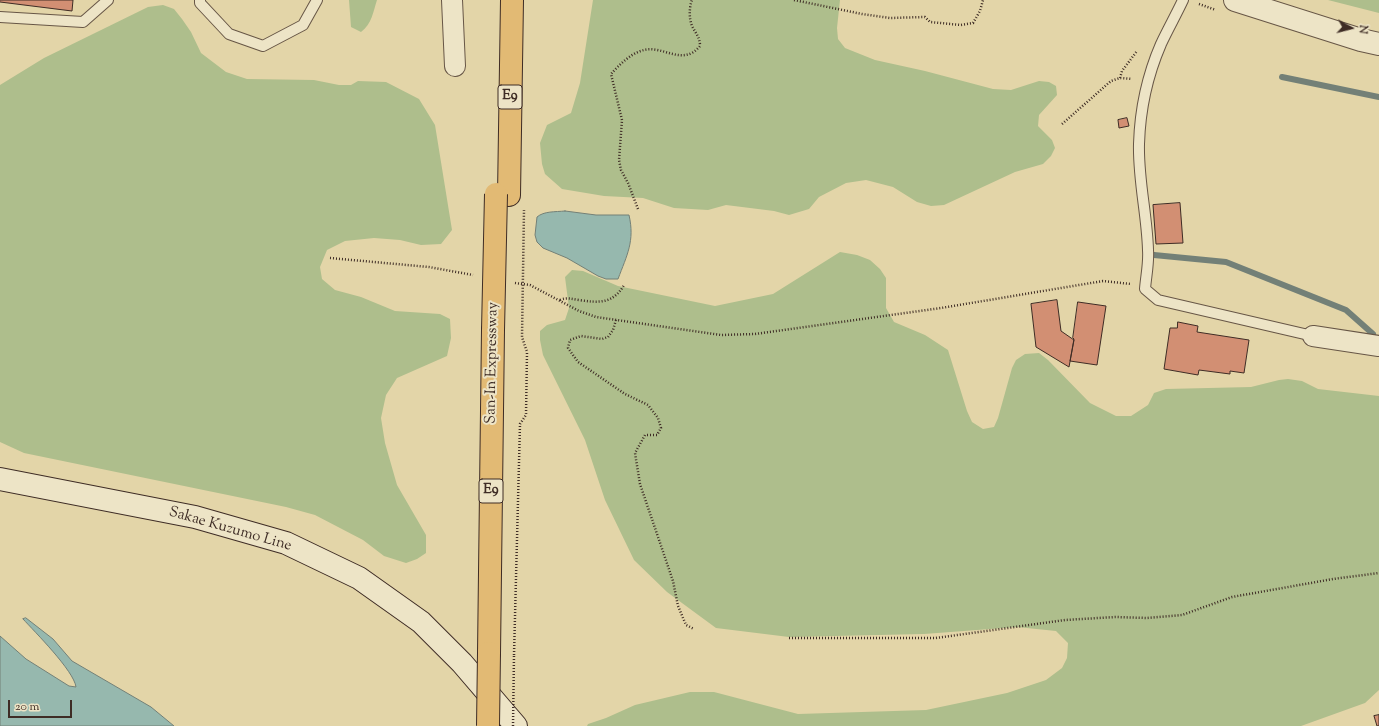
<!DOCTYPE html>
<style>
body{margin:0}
#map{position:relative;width:1379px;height:726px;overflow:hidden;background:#e3d5a8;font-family:"Sorts Mill Goudy",serif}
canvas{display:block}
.north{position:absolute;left:1331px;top:8px;width:40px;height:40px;-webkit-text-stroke:3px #ede4c6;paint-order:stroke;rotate:97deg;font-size:11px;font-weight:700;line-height:16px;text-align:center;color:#3e2c25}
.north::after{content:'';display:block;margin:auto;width:14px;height:18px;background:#3e2c25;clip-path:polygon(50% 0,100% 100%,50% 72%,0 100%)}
.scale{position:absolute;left:8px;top:700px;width:64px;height:18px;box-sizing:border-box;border:2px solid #3e2c25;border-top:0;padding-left:5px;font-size:12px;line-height:14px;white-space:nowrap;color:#3e2c25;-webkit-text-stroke:3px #ede4c6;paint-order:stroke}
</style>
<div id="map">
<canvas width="1379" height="726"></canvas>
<div class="north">N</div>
<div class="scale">20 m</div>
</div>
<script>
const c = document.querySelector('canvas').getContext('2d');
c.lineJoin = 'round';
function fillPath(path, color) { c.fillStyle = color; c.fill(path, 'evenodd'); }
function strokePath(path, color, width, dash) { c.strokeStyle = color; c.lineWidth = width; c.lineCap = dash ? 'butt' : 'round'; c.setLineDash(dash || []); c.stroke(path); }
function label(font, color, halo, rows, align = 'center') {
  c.font = font + ' "Sorts Mill Goudy",serif'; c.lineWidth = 4; c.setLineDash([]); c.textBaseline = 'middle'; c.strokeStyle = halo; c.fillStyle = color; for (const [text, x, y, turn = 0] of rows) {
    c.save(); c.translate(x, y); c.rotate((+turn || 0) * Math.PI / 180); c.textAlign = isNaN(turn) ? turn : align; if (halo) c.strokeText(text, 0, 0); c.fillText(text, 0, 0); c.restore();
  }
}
const green = new Path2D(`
 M 349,0 L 377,0 C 373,12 372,24 361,32 L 351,27 Z
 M 593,0 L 840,0 L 837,28 L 838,39 L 845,48 L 875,60 L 925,71 L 993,89 L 1011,90 L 1039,81 L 1049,82 L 1056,86 L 1057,95 L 1039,115 L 1038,126 L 1052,140 L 1055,148 L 1051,156 L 1043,164 L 1015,172 L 944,205 L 931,206 L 917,202 L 893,187 L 866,180 L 846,183 L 819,197 L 809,209 L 789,215 L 774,211 L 726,205 L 708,210 L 674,208 L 643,198 L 604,196 L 562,189 L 545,174 L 542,164 L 540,143 L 547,125 L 571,113 L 580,83 Z
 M 1328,0 L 1379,0 L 1379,13 Z
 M 163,5 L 174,9 L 182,19 L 191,32 L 201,53 L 226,72 L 247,79 L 314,80 L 339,85 L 351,85 L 358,81 L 386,82 L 419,99 L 435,125 L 452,230 L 441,244 L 421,245 L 400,240 L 374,238 L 345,241 L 327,250 L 320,267 L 322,279 L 335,290 L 361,297 L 395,311 L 440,314 L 450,319 L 451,338 L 447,356 L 397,378 L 386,395 L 381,418 L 385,443 L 397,485 L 426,535 L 426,553 L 417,559 L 406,563 L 384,556 L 363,540 L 315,515 L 286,507 L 24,453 L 0,442 L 0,85 L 44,58 L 148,7 Z
 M 840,252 L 857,255 L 870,260 L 880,269 L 886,278 L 886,308 L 894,322 L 925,335 L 948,350 L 967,411 L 972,422 L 983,429 L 994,427 L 998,418 L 1012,368 L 1016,360 L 1025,354 L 1039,353 L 1048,360 L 1090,403 L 1116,416 L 1131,416 L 1148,405 L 1154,393 L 1166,389 L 1251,387 L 1279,380 L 1288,379 L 1302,381 L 1318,389 L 1379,396 L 1379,690 L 1365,703 L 1301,726 L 587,726 L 588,724 L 606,718 L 635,705 L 690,692 L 714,692 L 798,714 L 926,710 L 1007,693 L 1046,680 L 1062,668 L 1067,658 L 1068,643 L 1056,631 L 1017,627 L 924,634 L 789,637 L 716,628 L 667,592 L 634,560 L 605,500 L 585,440 L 543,355 L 540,340 L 540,331 L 547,325 L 565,320 L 569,308 L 565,277 L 572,270 L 583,271 L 618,286 L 715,306 L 773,294 Z`);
const water = new Path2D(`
 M 565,211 L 596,215 L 629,215 C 635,241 627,255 618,279 L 606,279 L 598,276 L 567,258 L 543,248 L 537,242 L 535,235 L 537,217 C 544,211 555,212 565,211 Z
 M 26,618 L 53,639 L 72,661 L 151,707 L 174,726 L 0,726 L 0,636 L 26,659 L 69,686 L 76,687 C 74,671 35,632 23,619 Z`);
const stream = new Path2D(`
 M 1282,77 L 1379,97
 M 1154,255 L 1226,262 L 1346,310 L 1373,334`);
const building = new Path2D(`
 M 0,0 L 73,0 L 72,11 L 0,2 Z
 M 1127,118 L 1129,126 L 1119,128 L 1118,120 Z
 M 1180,203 L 1183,243 L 1156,244 L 1153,205 Z
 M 1057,300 L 1061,331 L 1074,340 L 1069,367 L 1036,347 L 1031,304 Z
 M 1078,302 L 1106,306 L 1097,365 L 1070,361 L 1074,339 L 1073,338 Z
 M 1178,322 L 1198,326 L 1197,332 L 1249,340 L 1244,373 L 1230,371 L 1230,374 L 1199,370 L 1198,375 L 1164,369 L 1170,328 L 1177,328 Z
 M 1379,715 L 1379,726 L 1377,726 L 1374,716 Z`);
const path = new Path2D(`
 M 794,0 L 862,14 L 890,18 L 925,17 L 930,22 L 961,25 L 973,23 L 980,11 L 983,0
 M 1199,4 L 1216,10
 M 1120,78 L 1122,71 L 1137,51
 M 1062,124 L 1111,81 L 1120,78 L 1132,79
 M 638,209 L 628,183 L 621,170 L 619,160 L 622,120 L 611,74 C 619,65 631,53 644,50 C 663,45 683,67 700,46 C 700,37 696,34 692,26 C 689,18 689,8 692,0
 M 330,258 L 429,267 L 473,275
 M 515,283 L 530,285 L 579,311 L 596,317 L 721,335 L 755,334 L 941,308 L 1103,281 L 1131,284
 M 560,300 C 567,297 572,299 579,300 C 599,303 613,304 624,285
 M 616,320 L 613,330 L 608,337 L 602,339 L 581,336 L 570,340 L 568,348 L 578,362 L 625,394 L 648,405 L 658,418 L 661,428 L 657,435 L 645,435 L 635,453 L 640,484 L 673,581 L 678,606 L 686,625 L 694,629
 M 789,638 L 936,638 L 1065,620 L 1115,617 L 1147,618 L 1182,615 L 1232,597 L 1333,579 L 1379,573
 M 514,655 L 520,424 L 526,415 L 527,352 L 522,337 L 524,210`);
const service = new Path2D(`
 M 200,0 L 200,3 L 229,34 L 263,46 L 303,25 L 317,0
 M 1183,0 C 1176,15 1168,29 1161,44 C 1148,74 1140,110 1139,144 C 1138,180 1147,214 1148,250 C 1149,263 1146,276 1145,289 L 1158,300 L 1313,336
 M 0,17 L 83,22 L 108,0`);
const minor = new Path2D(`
 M 452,0 L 455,66
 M 1313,336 L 1379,346`);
const tertiary = new Path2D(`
 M 1235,0 L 1361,40 L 1379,44`);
const secondary = new Path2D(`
 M 0,479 L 195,517 L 286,543 L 359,578 L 421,622 L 462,663 L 516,726`);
const motorway = new Path2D(`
 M 509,195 L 512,0
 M 489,653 L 493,330`);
const pathBridge = new Path2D(`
 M 513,726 L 514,655`);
const motorwayBridge = new Path2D(`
 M 493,330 L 496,194
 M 488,726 L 489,653`);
const shields = [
 [510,97,24],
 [491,491,24]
];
const shieldNames = [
 ["E9",510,97],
 ["E9",491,491]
];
const streetNames = [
 ["San-In Expressway",493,363,-89],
 ["Sakae Kuzumo Line",230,530,16]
];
fillPath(green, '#aebe8c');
fillPath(water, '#96b8ae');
strokePath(water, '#738077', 1);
strokePath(stream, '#738077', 6);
fillPath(building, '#d28f73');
strokePath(building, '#3e2c25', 1);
strokePath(service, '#675646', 12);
strokePath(minor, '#675646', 22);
strokePath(tertiary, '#675646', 24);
strokePath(secondary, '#3e2c25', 24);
strokePath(motorway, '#3e2c25', 24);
strokePath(path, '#3e2c25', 2.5, [1, 2]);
strokePath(service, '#ede4c6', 10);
strokePath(minor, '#ede4c6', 20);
strokePath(tertiary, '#ede4c6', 22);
strokePath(secondary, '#ede4c6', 22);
strokePath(motorway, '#e2ba74', 22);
strokePath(motorwayBridge, '#3e2c25', 24, []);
strokePath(pathBridge, '#3e2c25', 2.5, [1, 2]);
strokePath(motorwayBridge, '#e2ba74', 22);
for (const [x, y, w] of shields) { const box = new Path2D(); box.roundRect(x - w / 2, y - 12, w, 24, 3); c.fillStyle = '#ede4c6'; c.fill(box); strokePath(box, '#3e2c25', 1); }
label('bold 14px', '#3e2c25', null, shieldNames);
label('15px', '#3e2c25', '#ede4c6', streetNames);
</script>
